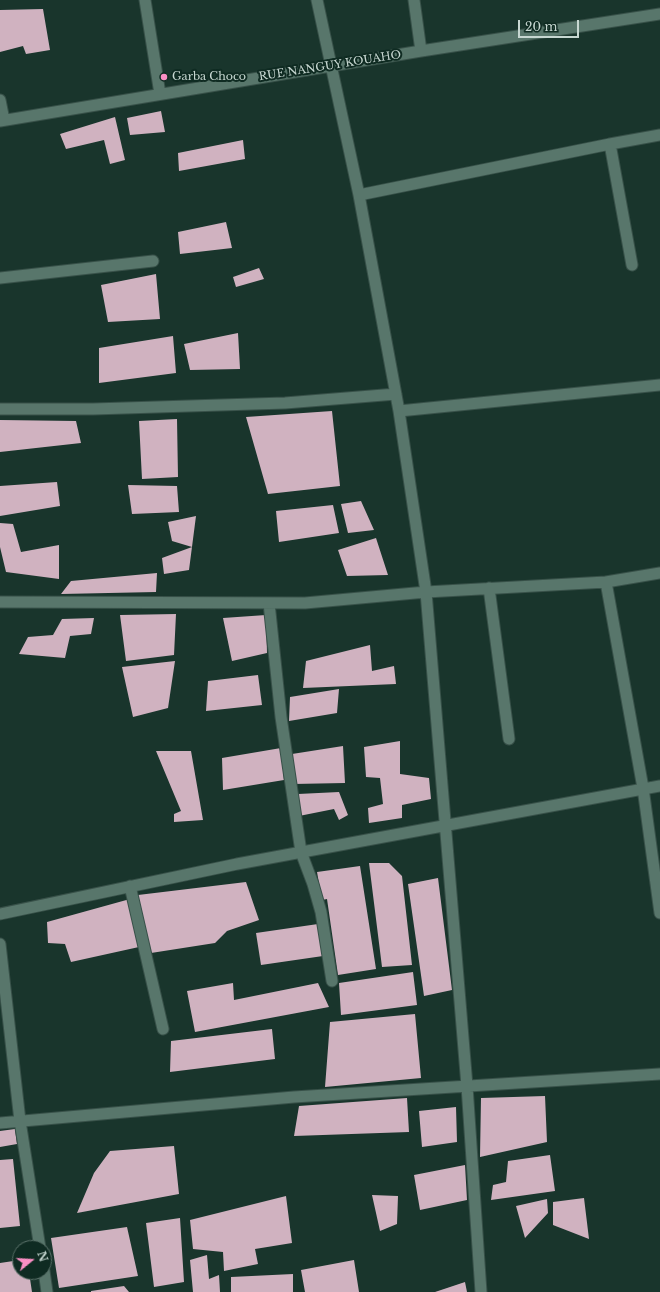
<!DOCTYPE html>
<style>
body{margin:0}
#map{position:relative;width:660px;height:1292px;overflow:hidden;background:#19352c;font-family:"Libre Baskerville",serif}
canvas{display:block}
.north{position:absolute;left:12px;top:1240px;width:40px;height:40px;box-sizing:border-box;background:#0f2b22;border:1px solid #597068;border-radius:50%;rotate:72deg;font-size:11px;font-weight:700;line-height:16px;text-align:center;color:#c7d7d1}
.north::after{content:'';display:block;margin:auto;width:14px;height:18px;background:#fb8fc5;clip-path:polygon(50% 0,100% 100%,50% 72%,0 100%)}
.scale{position:absolute;left:518px;top:20px;width:61px;height:18px;box-sizing:border-box;border:2px solid #c7d7d1;border-top:0;padding-left:5px;font-size:12px;line-height:14px;white-space:nowrap;color:#c7d7d1;-webkit-text-stroke:3px #0f2b22;paint-order:stroke}
</style>
<div id="map">
<canvas width="660" height="1292"></canvas>
<div class="north">N</div>
<div class="scale">20 m</div>
</div>
<script>
const c = document.querySelector('canvas').getContext('2d');
c.lineJoin = 'round';
function fillPath(path, color) { c.fillStyle = color; c.fill(path, 'evenodd'); }
function strokePath(path, color, width, dash) { c.strokeStyle = color; c.lineWidth = width; c.lineCap = dash ? 'butt' : 'round'; c.setLineDash(dash || []); c.stroke(path); }
function label(font, color, halo, rows, align = 'center') {
  c.font = font + ' "Libre Baskerville",serif'; c.lineWidth = 4; c.setLineDash([]); c.textBaseline = 'middle'; c.strokeStyle = halo; c.fillStyle = color; for (const [text, x, y, turn = 0] of rows) {
    c.save(); c.translate(x, y); c.rotate((+turn || 0) * Math.PI / 180); c.textAlign = isNaN(turn) ? turn : align; if (halo) c.strokeText(text, 0, 0); c.fillText(text, 0, 0); c.restore();
  }
}
const building = new Path2D(`
 M 43,9 L 50,50 L 26,54 L 23,46 L 0,52 L 0,10 Z
 M 161,111 L 165,132 L 130,135 L 127,118 Z
 M 115,117 L 125,160 L 110,164 L 104,140 L 66,149 L 60,134 Z
 M 243,140 L 245,159 L 179,171 L 178,153 Z
 M 226,222 L 232,248 L 180,254 L 178,232 Z
 M 259,268 L 264,279 L 236,287 L 233,277 Z
 M 156,274 L 160,319 L 108,322 L 101,285 Z
 M 238,333 L 240,369 L 190,370 L 184,344 Z
 M 173,336 L 176,373 L 99,383 L 99,348 Z
 M 332,411 L 340,486 L 268,494 L 246,417 Z
 M 177,419 L 178,477 L 142,479 L 139,421 Z
 M 0,420 L 76,421 L 81,443 L 0,452 Z
 M 57,482 L 60,506 L 0,516 L 0,486 Z
 M 128,485 L 177,486 L 179,512 L 132,514 Z
 M 361,501 L 374,530 L 348,533 L 341,504 Z
 M 333,505 L 339,533 L 279,542 L 276,511 Z
 M 196,516 L 189,570 L 164,574 L 162,558 L 192,547 L 172,541 L 168,522 Z
 M 0,523 L 13,524 L 21,552 L 59,545 L 59,579 L 6,572 L 0,547 Z
 M 376,538 L 388,575 L 347,576 L 338,550 Z
 M 157,573 L 156,592 L 61,594 L 71,581 Z
 M 176,614 L 174,655 L 126,661 L 120,615 Z
 M 266,615 L 267,653 L 232,661 L 223,618 Z
 M 94,618 L 91,634 L 70,636 L 65,658 L 19,654 L 28,637 L 53,635 L 62,619 Z
 M 370,645 L 372,671 L 394,666 L 396,684 L 303,688 L 306,661 Z
 M 175,661 L 168,708 L 133,717 L 122,667 Z
 M 258,675 L 262,705 L 206,711 L 208,681 Z
 M 339,689 L 337,713 L 289,721 L 290,697 Z
 M 400,741 L 400,774 L 429,778 L 431,799 L 402,805 L 402,818 L 369,823 L 368,808 L 383,804 L 380,778 L 366,777 L 364,747 Z
 M 343,746 L 345,783 L 293,784 L 292,754 Z
 M 281,748 L 284,780 L 223,790 L 222,758 Z
 M 156,751 L 191,751 L 203,820 L 174,822 L 174,814 L 181,811 Z
 M 339,792 L 348,815 L 339,820 L 334,809 L 299,816 L 298,794 Z
 M 369,863 L 389,863 L 402,876 L 412,965 L 382,967 Z
 M 360,866 L 376,969 L 338,975 L 327,899 L 322,900 L 317,872 Z
 M 438,878 L 452,990 L 424,996 L 408,884 Z
 M 246,882 L 259,920 L 227,931 L 215,943 L 151,953 L 138,895 Z
 M 130,899 L 139,947 L 71,962 L 65,944 L 48,943 L 47,922 Z
 M 318,924 L 323,956 L 261,965 L 256,933 Z
 M 413,972 L 417,1005 L 341,1015 L 339,983 Z
 M 233,983 L 234,1000 L 318,983 L 329,1007 L 195,1032 L 187,991 Z
 M 415,1014 L 421,1078 L 325,1087 L 330,1022 Z
 M 272,1029 L 275,1059 L 170,1072 L 171,1041 Z
 M 545,1096 L 547,1142 L 480,1157 L 481,1098 Z
 M 407,1098 L 409,1132 L 294,1136 L 299,1106 Z
 M 456,1107 L 457,1142 L 422,1147 L 419,1111 Z
 M 15,1129 L 17,1144 L 0,1147 L 0,1131 Z
 M 174,1146 L 179,1194 L 77,1213 L 94,1173 L 110,1151 Z
 M 550,1155 L 555,1191 L 491,1200 L 493,1185 L 506,1182 L 508,1161 Z
 M 13,1159 L 20,1226 L 0,1228 L 0,1160 Z
 M 465,1165 L 467,1200 L 420,1210 L 414,1175 Z
 M 372,1195 L 398,1196 L 397,1224 L 380,1231 Z
 M 286,1196 L 292,1243 L 255,1249 L 258,1264 L 224,1271 L 223,1252 L 193,1249 L 190,1220 Z
 M 584,1198 L 589,1239 L 553,1225 L 553,1202 Z
 M 547,1199 L 548,1213 L 525,1238 L 516,1206 Z
 M 180,1218 L 184,1282 L 154,1287 L 146,1223 Z
 M 127,1227 L 138,1276 L 59,1288 L 51,1238 Z
 M 207,1255 L 209,1279 L 219,1275 L 220,1292 L 193,1292 L 190,1260 Z
 M 20,1260 L 20,1272 L 29,1272 L 32,1292 L 0,1292 L 0,1263 Z
 M 354,1260 L 359,1292 L 305,1292 L 301,1270 Z
 M 293,1274 L 293,1292 L 231,1292 L 231,1277 Z
 M 465,1282 L 467,1292 L 435,1292 Z
 M 124,1286 L 129,1292 L 91,1292 L 91,1291 Z`);
const minor = new Path2D(`
 M 145,0 L 160,94
 M 317,0 L 359,195 L 399,411 L 426,592 L 467,1086 L 481,1292
 M 414,0 L 421,51
 M 0,100 L 4,120
 M 0,121 L 421,51 L 660,14
 M 610,144 L 632,265
 M 359,195 L 610,144 L 660,135
 M 0,278 L 153,261
 M 0,409 L 93,409 L 285,403 L 396,394
 M 399,411 L 660,385
 M 606,582 L 643,788 L 660,913
 M 489,588 L 509,739
 M 0,602 L 305,603 L 426,592 L 606,582 L 660,573
 M 269,603 L 281,717 L 301,852 L 313,884 L 321,912 L 332,981
 M 130,886 L 163,1029
 M 0,914 L 237,864 L 660,786
 M 0,944 L 20,1121 L 40,1248
 M 0,1123 L 294,1097 L 660,1074
 M 44,1271 L 47,1292`);
const markers = [
 [164,77,4,"#fb8fc5"]
];
const streetNames = [
 ["RUE NANGUY KOUAHO",330,66,-9]
];
const poiNames = [
 ["Garba Choco",172,77]
];
fillPath(building, '#d0b2c0');
strokePath(minor, '#385149', 13);
strokePath(minor, '#58766b', 11);
for (const [x, y, r, color] of markers) { const dot = new Path2D(); dot.arc(x, y, r, 0, 2 * Math.PI); c.fillStyle = color; c.fill(dot); strokePath(dot, '#0f2b22', 1.5); }
label('11px', '#c7d7d1', '#0f2b22', streetNames);
label('11px', '#c7d7d1', '#0f2b22', poiNames, 'left');
</script>
